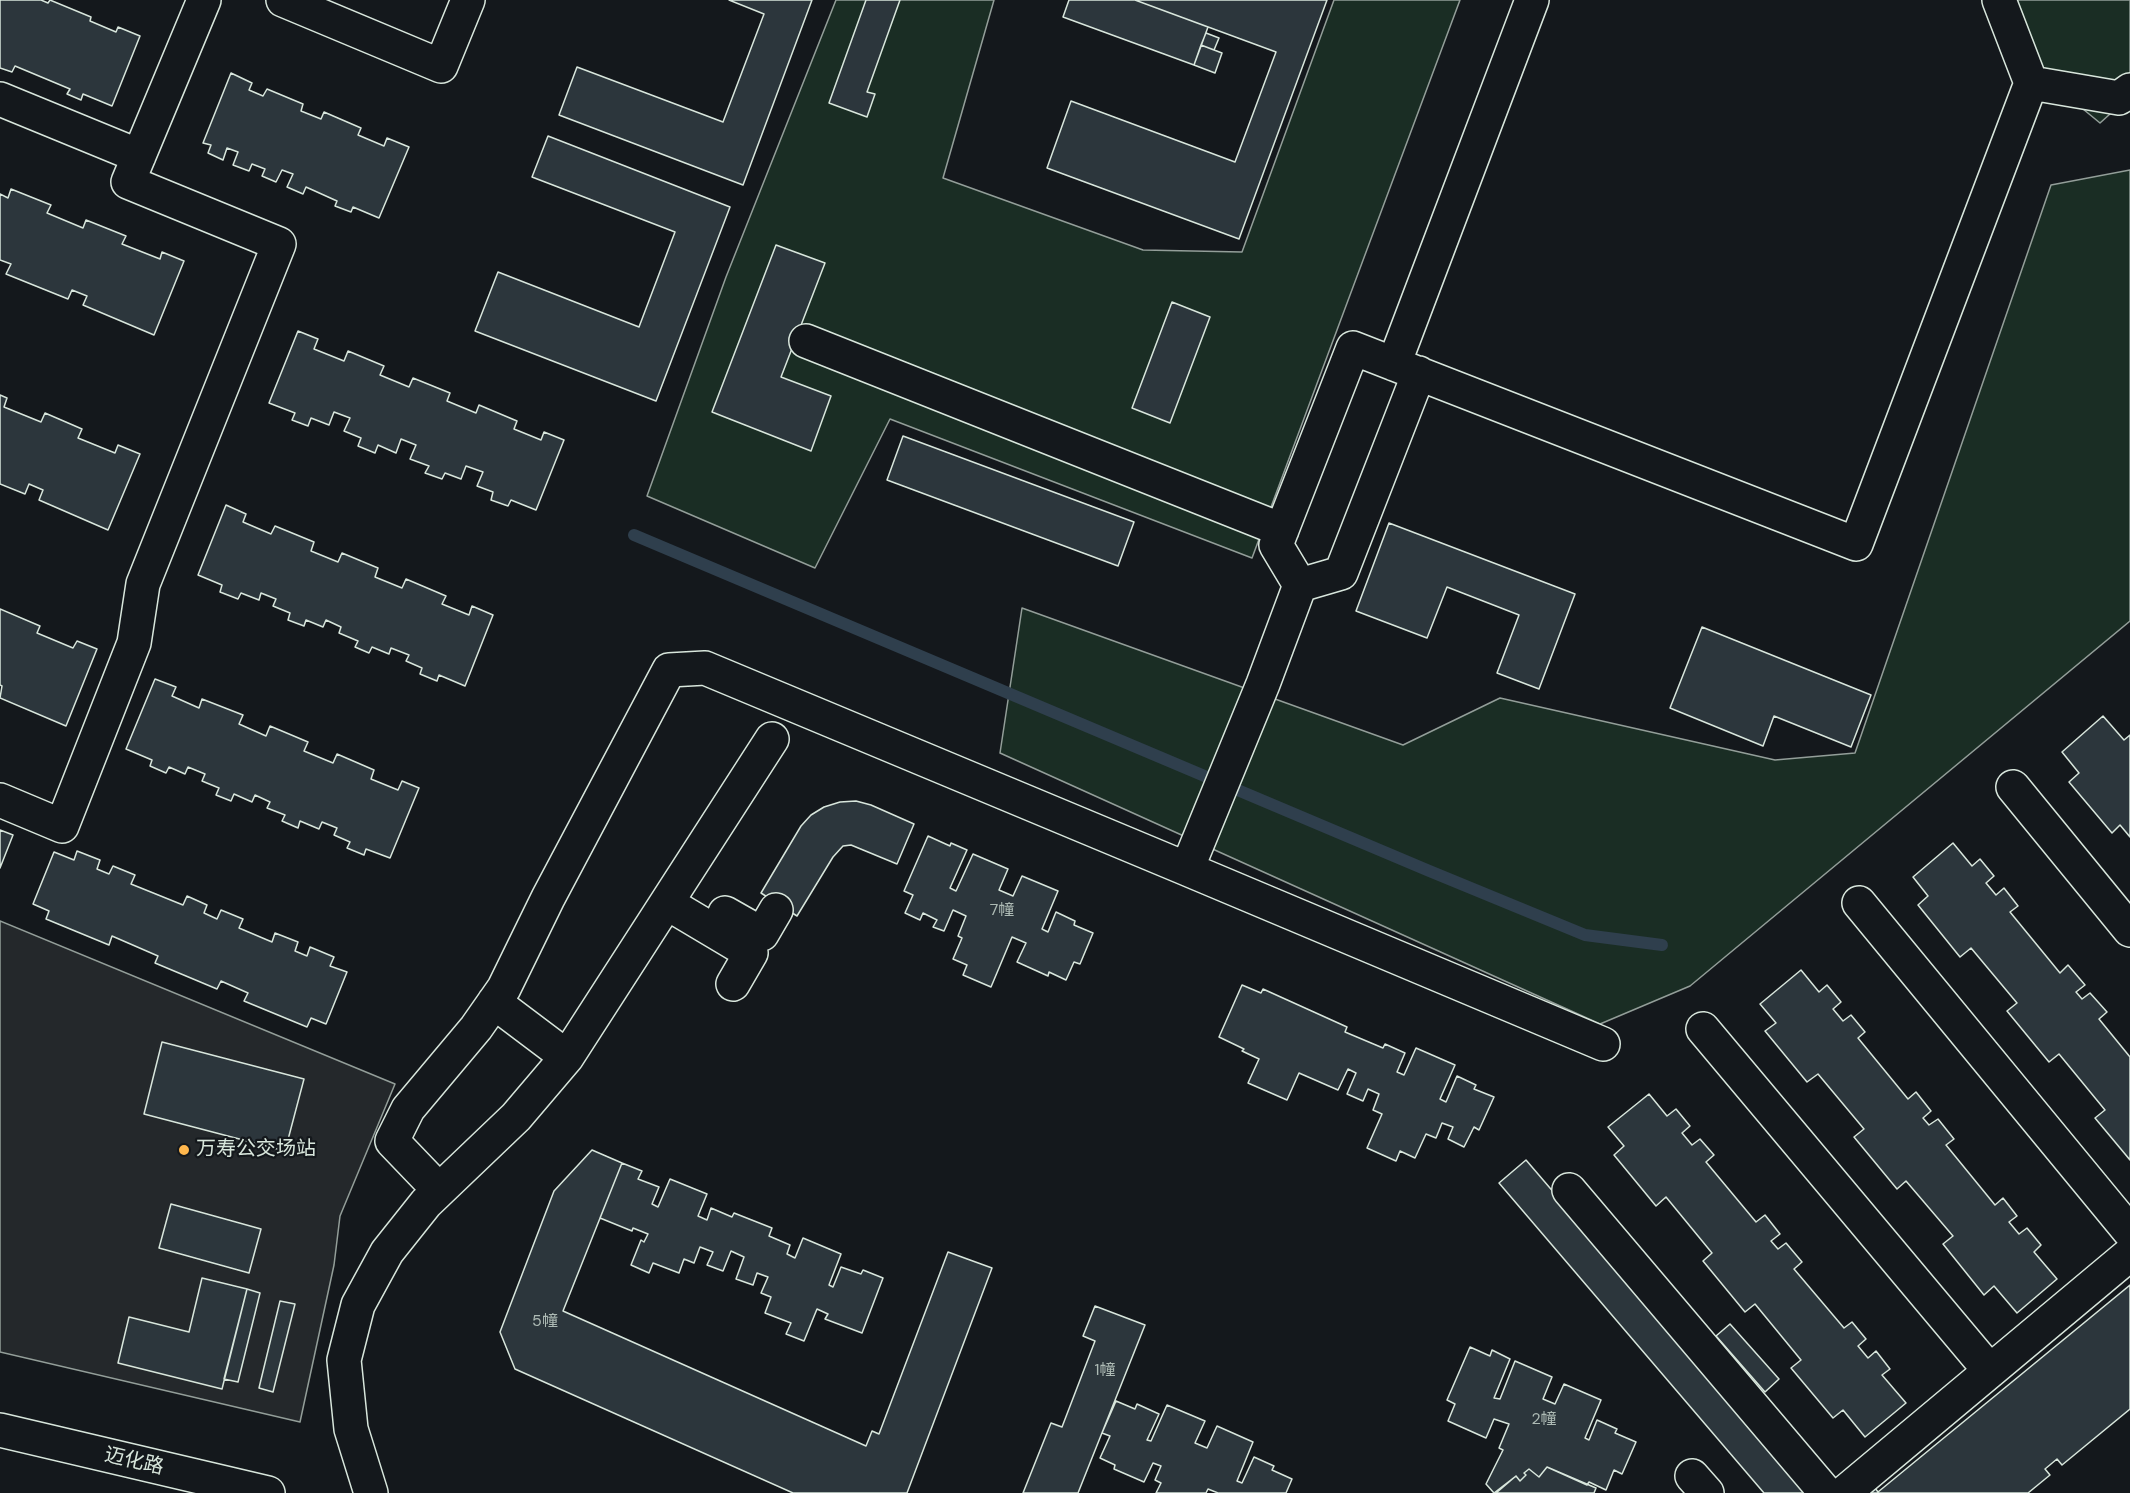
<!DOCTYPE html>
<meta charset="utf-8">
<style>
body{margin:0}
canvas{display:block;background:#14181c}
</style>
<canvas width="2130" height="1493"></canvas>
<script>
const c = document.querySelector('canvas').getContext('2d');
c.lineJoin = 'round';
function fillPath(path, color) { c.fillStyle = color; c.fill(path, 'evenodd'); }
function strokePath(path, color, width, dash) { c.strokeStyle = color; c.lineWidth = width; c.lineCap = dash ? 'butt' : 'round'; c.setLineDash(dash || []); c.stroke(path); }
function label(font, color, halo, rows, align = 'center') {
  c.font = font + ' "DM Sans","Noto Sans SC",sans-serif'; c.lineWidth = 4.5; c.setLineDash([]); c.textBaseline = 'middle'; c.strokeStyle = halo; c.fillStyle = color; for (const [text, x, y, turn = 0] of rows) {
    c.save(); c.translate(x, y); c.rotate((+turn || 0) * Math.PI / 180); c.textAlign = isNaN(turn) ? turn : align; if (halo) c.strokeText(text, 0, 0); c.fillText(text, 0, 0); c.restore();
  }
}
const green = new Path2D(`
 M 836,0 L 994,0 L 943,178 L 1143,250 L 1242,252 L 1334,0 L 1460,0 L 1252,558 L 890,419 L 815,568 L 647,496 L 726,277 Z
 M 2017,0 L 2130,0 L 2130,96 L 2100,123 L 2032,67 Z
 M 2130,170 L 2130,621 L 1690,986 L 1600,1024 L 1000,753 L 1022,608 L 1403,745 L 1500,698 L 1775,760 L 1855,753 L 2051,185 Z`);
const parking = new Path2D(`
 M 0,921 L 395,1084 L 340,1216 L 334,1265 L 300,1422 L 0,1352 Z`);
const stream = new Path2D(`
 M 634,535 L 1427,870 L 1585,935 L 1662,945`);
const building = new Path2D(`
 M 0,0 L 41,0 L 48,3 L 50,0 L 91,17 L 90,21 L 116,32 L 118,27 L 140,36 L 112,106 L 83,94 L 81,100 L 67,94 L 70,89 L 15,66 L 12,72 L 0,68 Z
 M 729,0 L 812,0 L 743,185 L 559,115 L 577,67 L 723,122 L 764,14 Z
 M 866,0 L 900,0 L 867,92 L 875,94 L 867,117 L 829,103 Z
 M 1069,0 L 1135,0 L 1208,27 L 1194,65 L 1063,17 Z
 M 1135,0 L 1327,0 L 1239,239 L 1047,168 L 1071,101 L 1235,162 L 1276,52 Z
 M 1206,33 L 1219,38 L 1214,50 L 1201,45 Z
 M 1201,45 L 1222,53 L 1215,73 L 1194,65 Z
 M 231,73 L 252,83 L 249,90 L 263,96 L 267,89 L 303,104 L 301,111 L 321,119 L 324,112 L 361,128 L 358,135 L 384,146 L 387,138 L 409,147 L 379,218 L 353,207 L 351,212 L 335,206 L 337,201 L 306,187 L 303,194 L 287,187 L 293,174 L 282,170 L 276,182 L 262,176 L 265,169 L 252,164 L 249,171 L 233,165 L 238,152 L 227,148 L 223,160 L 208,153 L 211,145 L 203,143 Z
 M 548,136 L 730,207 L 656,401 L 475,331 L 498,272 L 639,327 L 675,232 L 532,177 Z
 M 11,189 L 51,205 L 47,213 L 83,228 L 86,220 L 126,236 L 122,244 L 160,259 L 162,252 L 184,261 L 154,335 L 83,305 L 87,296 L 72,290 L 68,299 L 6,274 L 11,264 L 0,260 L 0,194 L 8,198 Z
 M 776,245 L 825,263 L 781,377 L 831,396 L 811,451 L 712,412 Z
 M 1172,302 L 1210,317 L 1170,423 L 1132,408 Z
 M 298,331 L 318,339 L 314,349 L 344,361 L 348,351 L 384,366 L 380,375 L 409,387 L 413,378 L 450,393 L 447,401 L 476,413 L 479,405 L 517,421 L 514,429 L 541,440 L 544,432 L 564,440 L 536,510 L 511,500 L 508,506 L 491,500 L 493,492 L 477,486 L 483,472 L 466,466 L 461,479 L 445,473 L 442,479 L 425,473 L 429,466 L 410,459 L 416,445 L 401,439 L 396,453 L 378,445 L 375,453 L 358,446 L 361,438 L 344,431 L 350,418 L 334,412 L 329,425 L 311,418 L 308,426 L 292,420 L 295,413 L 269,403 Z
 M 0,395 L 7,398 L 4,407 L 41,422 L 45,413 L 82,429 L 78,438 L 115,453 L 118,445 L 140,454 L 108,530 L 39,500 L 43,490 L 29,484 L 25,494 L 0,484 Z
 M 903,436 L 1134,522 L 1118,566 L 887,480 Z
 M 226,505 L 246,514 L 243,522 L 271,534 L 275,526 L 314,542 L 311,551 L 338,562 L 342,553 L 378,568 L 375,577 L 402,588 L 406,579 L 446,596 L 442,604 L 469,615 L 472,606 L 493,615 L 465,686 L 439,675 L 437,681 L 420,674 L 422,668 L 406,661 L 409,655 L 391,648 L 389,654 L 372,647 L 369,653 L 355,647 L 358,641 L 339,633 L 341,627 L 326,620 L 323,627 L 306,620 L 304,626 L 288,620 L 290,613 L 273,606 L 276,599 L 261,593 L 259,600 L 241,593 L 238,599 L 220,592 L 222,585 L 198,575 Z
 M 1389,523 L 1575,594 L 1539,689 L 1497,673 L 1519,615 L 1447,587 L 1427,638 L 1356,611 Z
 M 0,609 L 40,626 L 37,633 L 73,648 L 77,641 L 97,649 L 66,726 L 0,698 L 2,686 L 0,685 Z
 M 1702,627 L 1871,695 L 1851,747 L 1774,716 L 1763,746 L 1670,708 Z
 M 155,679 L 176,687 L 172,696 L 199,708 L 202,699 L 243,715 L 239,724 L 266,736 L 270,726 L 308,742 L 304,751 L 333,763 L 337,754 L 374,770 L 371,779 L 398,790 L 402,781 L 419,788 L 390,858 L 366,849 L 364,855 L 347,848 L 350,842 L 334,835 L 337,828 L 322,822 L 319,829 L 300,821 L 298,828 L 282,821 L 285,815 L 267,808 L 270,802 L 255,795 L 252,802 L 234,794 L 231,801 L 216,795 L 219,788 L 202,781 L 205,774 L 188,767 L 185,774 L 169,767 L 166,773 L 150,766 L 152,760 L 126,749 Z
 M 2103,716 L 2124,740 L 2130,735 L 2130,837 L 2120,825 L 2112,833 L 2069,782 L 2079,773 L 2062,752 Z
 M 856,801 L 871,805 L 914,824 L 897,864 L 851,845 L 843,846 L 833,857 L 797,916 L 761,893 L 801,826 L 811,815 L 824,807 L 840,802 Z
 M 0,830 L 13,835 L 0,868 Z
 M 928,836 L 950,846 L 951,843 L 967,850 L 950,888 L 956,891 L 973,854 L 1008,869 L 999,890 L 1013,896 L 1022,876 L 1058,891 L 1042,929 L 1048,932 L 1056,912 L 1075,921 L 1074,925 L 1093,933 L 1080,964 L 1074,962 L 1066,980 L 1049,972 L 1048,976 L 1017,962 L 1026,943 L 1012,937 L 991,987 L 963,975 L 967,965 L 953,959 L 962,938 L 958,936 L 966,916 L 953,910 L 944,931 L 933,927 L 937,920 L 923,913 L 920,920 L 905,913 L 913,895 L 904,891 Z
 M 1953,843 L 1972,866 L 1980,859 L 1994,876 L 1986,883 L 1996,895 L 2004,888 L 2018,906 L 2010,912 L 2060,973 L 2068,965 L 2085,985 L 2076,992 L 2082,999 L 2090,993 L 2107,1012 L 2099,1019 L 2130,1057 L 2130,1160 L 2095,1118 L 2105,1110 L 2059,1054 L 2049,1062 L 2007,1011 L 2017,1003 L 1971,948 L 1960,957 L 1918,905 L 1928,896 L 1913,877 Z
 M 77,851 L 100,860 L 97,869 L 109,874 L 113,866 L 135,875 L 131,884 L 183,905 L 187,896 L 207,905 L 204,913 L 217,919 L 221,910 L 243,919 L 239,928 L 272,942 L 275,933 L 298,942 L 295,951 L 307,956 L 310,947 L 334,957 L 330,966 L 347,972 L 326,1024 L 311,1018 L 307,1027 L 244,1001 L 248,993 L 221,981 L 217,989 L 155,963 L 158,956 L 112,936 L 109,945 L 46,919 L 49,911 L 33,904 L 54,852 L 74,860 Z
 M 1801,970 L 1819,992 L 1827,985 L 1841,1002 L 1833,1009 L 1843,1021 L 1851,1015 L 1865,1032 L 1858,1038 L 1908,1099 L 1916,1092 L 1931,1111 L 1923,1118 L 1929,1125 L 1938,1119 L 1954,1139 L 1946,1145 L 1995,1205 L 2003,1198 L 2017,1216 L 2009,1222 L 2019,1234 L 2027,1228 L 2041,1245 L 2034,1252 L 2057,1279 L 2017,1313 L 1994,1286 L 1984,1295 L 1943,1244 L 1953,1236 L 1906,1181 L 1897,1189 L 1854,1137 L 1864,1129 L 1818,1074 L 1807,1082 L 1765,1031 L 1776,1023 L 1760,1004 Z
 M 1242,985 L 1261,993 L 1263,989 L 1347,1027 L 1345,1032 L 1383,1048 L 1385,1044 L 1405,1053 L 1397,1072 L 1404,1075 L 1416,1048 L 1455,1065 L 1440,1099 L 1446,1102 L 1457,1076 L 1476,1085 L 1474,1089 L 1494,1097 L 1479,1130 L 1474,1127 L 1464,1147 L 1448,1139 L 1453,1127 L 1442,1123 L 1436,1138 L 1426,1134 L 1415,1158 L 1400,1151 L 1396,1161 L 1367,1148 L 1382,1114 L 1373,1110 L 1379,1094 L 1368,1089 L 1363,1101 L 1347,1094 L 1356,1073 L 1348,1069 L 1338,1090 L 1299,1073 L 1287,1100 L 1248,1083 L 1259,1059 L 1242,1051 L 1244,1049 L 1219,1037 Z
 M 162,1042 L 304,1079 L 285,1151 L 144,1114 Z
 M 1649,1094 L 1667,1116 L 1676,1109 L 1690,1126 L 1682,1133 L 1692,1145 L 1700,1139 L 1714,1155 L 1706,1162 L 1756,1222 L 1765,1215 L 1780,1234 L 1771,1241 L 1778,1249 L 1786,1243 L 1802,1262 L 1794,1269 L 1844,1328 L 1852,1322 L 1866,1339 L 1858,1346 L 1868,1358 L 1876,1351 L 1890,1369 L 1882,1375 L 1906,1403 L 1865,1437 L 1843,1410 L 1833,1418 L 1791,1368 L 1801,1360 L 1755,1304 L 1745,1312 L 1703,1261 L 1712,1253 L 1666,1197 L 1656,1206 L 1614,1155 L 1624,1146 L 1608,1127 Z
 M 592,1150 L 622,1163 L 563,1311 L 866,1446 L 872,1431 L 879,1434 L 948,1252 L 992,1268 L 907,1493 L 793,1493 L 515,1369 L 500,1332 L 554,1191 Z
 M 1526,1160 L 1811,1493 L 1764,1493 L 1499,1183 Z
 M 622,1163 L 642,1171 L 638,1179 L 659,1187 L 652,1204 L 658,1207 L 670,1179 L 707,1194 L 698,1216 L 707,1220 L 711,1208 L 732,1217 L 734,1213 L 772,1228 L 769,1236 L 790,1245 L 787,1254 L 795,1258 L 803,1238 L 841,1254 L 829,1285 L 833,1287 L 841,1267 L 861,1274 L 863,1270 L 883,1278 L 862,1333 L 825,1319 L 828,1314 L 817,1309 L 804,1341 L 786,1334 L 791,1323 L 765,1313 L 771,1297 L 761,1293 L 768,1277 L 757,1273 L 753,1285 L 736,1279 L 744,1257 L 731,1251 L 723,1271 L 707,1265 L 713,1252 L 700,1247 L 694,1263 L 684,1259 L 679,1273 L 653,1263 L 649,1273 L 631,1265 L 641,1240 L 644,1242 L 648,1234 L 633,1228 L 632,1231 L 600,1218 Z
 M 171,1204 L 261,1229 L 249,1273 L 159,1248 Z
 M 202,1278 L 247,1289 L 222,1389 L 118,1363 L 129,1317 L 189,1332 Z
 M 2130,1285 L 2130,1409 L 2062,1465 L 2057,1459 L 2045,1469 L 2050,1475 L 2028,1493 L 1862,1493 L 1872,1484 L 1878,1492 Z
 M 247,1289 L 260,1293 L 238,1382 L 224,1379 Z
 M 280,1301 L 295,1304 L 273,1392 L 259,1388 Z
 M 1095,1306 L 1145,1325 L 1078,1493 L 1023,1493 L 1051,1423 L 1062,1427 L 1095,1341 L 1083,1336 Z
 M 1730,1324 L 1779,1379 L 1765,1392 L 1716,1336 Z
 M 1470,1347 L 1490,1356 L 1492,1350 L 1510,1359 L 1494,1398 L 1500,1399 L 1515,1361 L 1552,1377 L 1543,1399 L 1555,1404 L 1564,1384 L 1601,1400 L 1585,1438 L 1589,1440 L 1597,1420 L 1617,1429 L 1615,1433 L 1636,1442 L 1622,1474 L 1614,1470 L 1606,1490 L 1589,1482 L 1587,1485 L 1547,1467 L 1539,1477 L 1529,1469 L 1524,1473 L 1526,1475 L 1520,1481 L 1516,1476 L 1494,1493 L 1486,1484 L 1503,1450 L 1499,1448 L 1509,1424 L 1494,1419 L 1486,1438 L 1448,1421 L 1455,1404 L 1447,1400 Z
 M 1116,1401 L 1135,1409 L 1137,1404 L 1159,1414 L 1147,1440 L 1151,1441 L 1167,1405 L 1205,1421 L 1195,1443 L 1207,1448 L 1217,1426 L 1253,1442 L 1237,1481 L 1242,1483 L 1254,1457 L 1274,1466 L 1272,1470 L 1292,1479 L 1286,1493 L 1218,1493 L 1208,1489 L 1206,1493 L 1156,1493 L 1161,1483 L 1155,1480 L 1161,1466 L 1153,1463 L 1144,1482 L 1114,1469 L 1115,1465 L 1100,1458 L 1110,1436 L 1102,1433 Z
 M 1547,1467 L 1596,1488 L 1594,1493 L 1496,1493 L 1516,1476 L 1520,1481 L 1526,1475 L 1524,1473 L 1529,1469 L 1539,1477 Z`);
const minor = new Path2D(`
 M 283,0 L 441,66 L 468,0
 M 2031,83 L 2119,98 L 2130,90
 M 0,99 L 139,156
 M 806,341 L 1282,530
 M 1394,364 L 1532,0
 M 1300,585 L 1341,573 L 1419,373
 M 2013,787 L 2130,930
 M 0,800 L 62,826 L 134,643 L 143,584 L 279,244 L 128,182 L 204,0
 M 1187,869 L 1603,1044
 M 667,903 L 751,953 L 733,984
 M 1859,903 L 2130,1232
 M 725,913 L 762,934 L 776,910
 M 494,1002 L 567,1057
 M 1703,1029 L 1990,1371
 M 439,1190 L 392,1141 L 408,1109 L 476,1028 L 504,988 L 548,898 L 669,670 L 705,668 L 1187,869 L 1263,684 L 1300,585 L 1276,545 L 1353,348 L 1856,544 L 2031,83 L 1999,0
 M 1569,1190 L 1826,1493
 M 0,1430 L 268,1493
 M 1692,1476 L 1707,1493
 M 371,1493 L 351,1429 L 344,1360 L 358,1305 L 387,1252 L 426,1203 L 516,1117 L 567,1057 L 772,739
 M 1844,1493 L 2130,1254`);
const markers = [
 [184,1150,6,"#ffb74d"]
];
const numberNames = [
 ["7幢",1002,911],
 ["5幢",545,1322],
 ["1幢",1105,1371],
 ["2幢",1544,1420]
];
const poiNames = [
 ["万寿公交场站",196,1150]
];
const streetNames = [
 ["迈化路",134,1462,13]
];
fillPath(green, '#1a2d24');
strokePath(green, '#939e99', 1.5);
fillPath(parking, '#24282b');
strokePath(parking, '#939e99', 1.5);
strokePath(stream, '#2f3f4d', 12);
fillPath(building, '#2c363c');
strokePath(building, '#d8e6dc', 1.5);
strokePath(minor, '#d8e6dc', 36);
strokePath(minor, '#14181c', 33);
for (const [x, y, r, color] of markers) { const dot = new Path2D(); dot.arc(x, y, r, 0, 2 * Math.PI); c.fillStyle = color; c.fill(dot); strokePath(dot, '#14181c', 2); }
label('16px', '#adbab4', null, numberNames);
label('20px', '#d8e6dc', '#14181c', poiNames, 'left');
label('20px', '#d8e6dc', '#14181c', streetNames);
</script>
